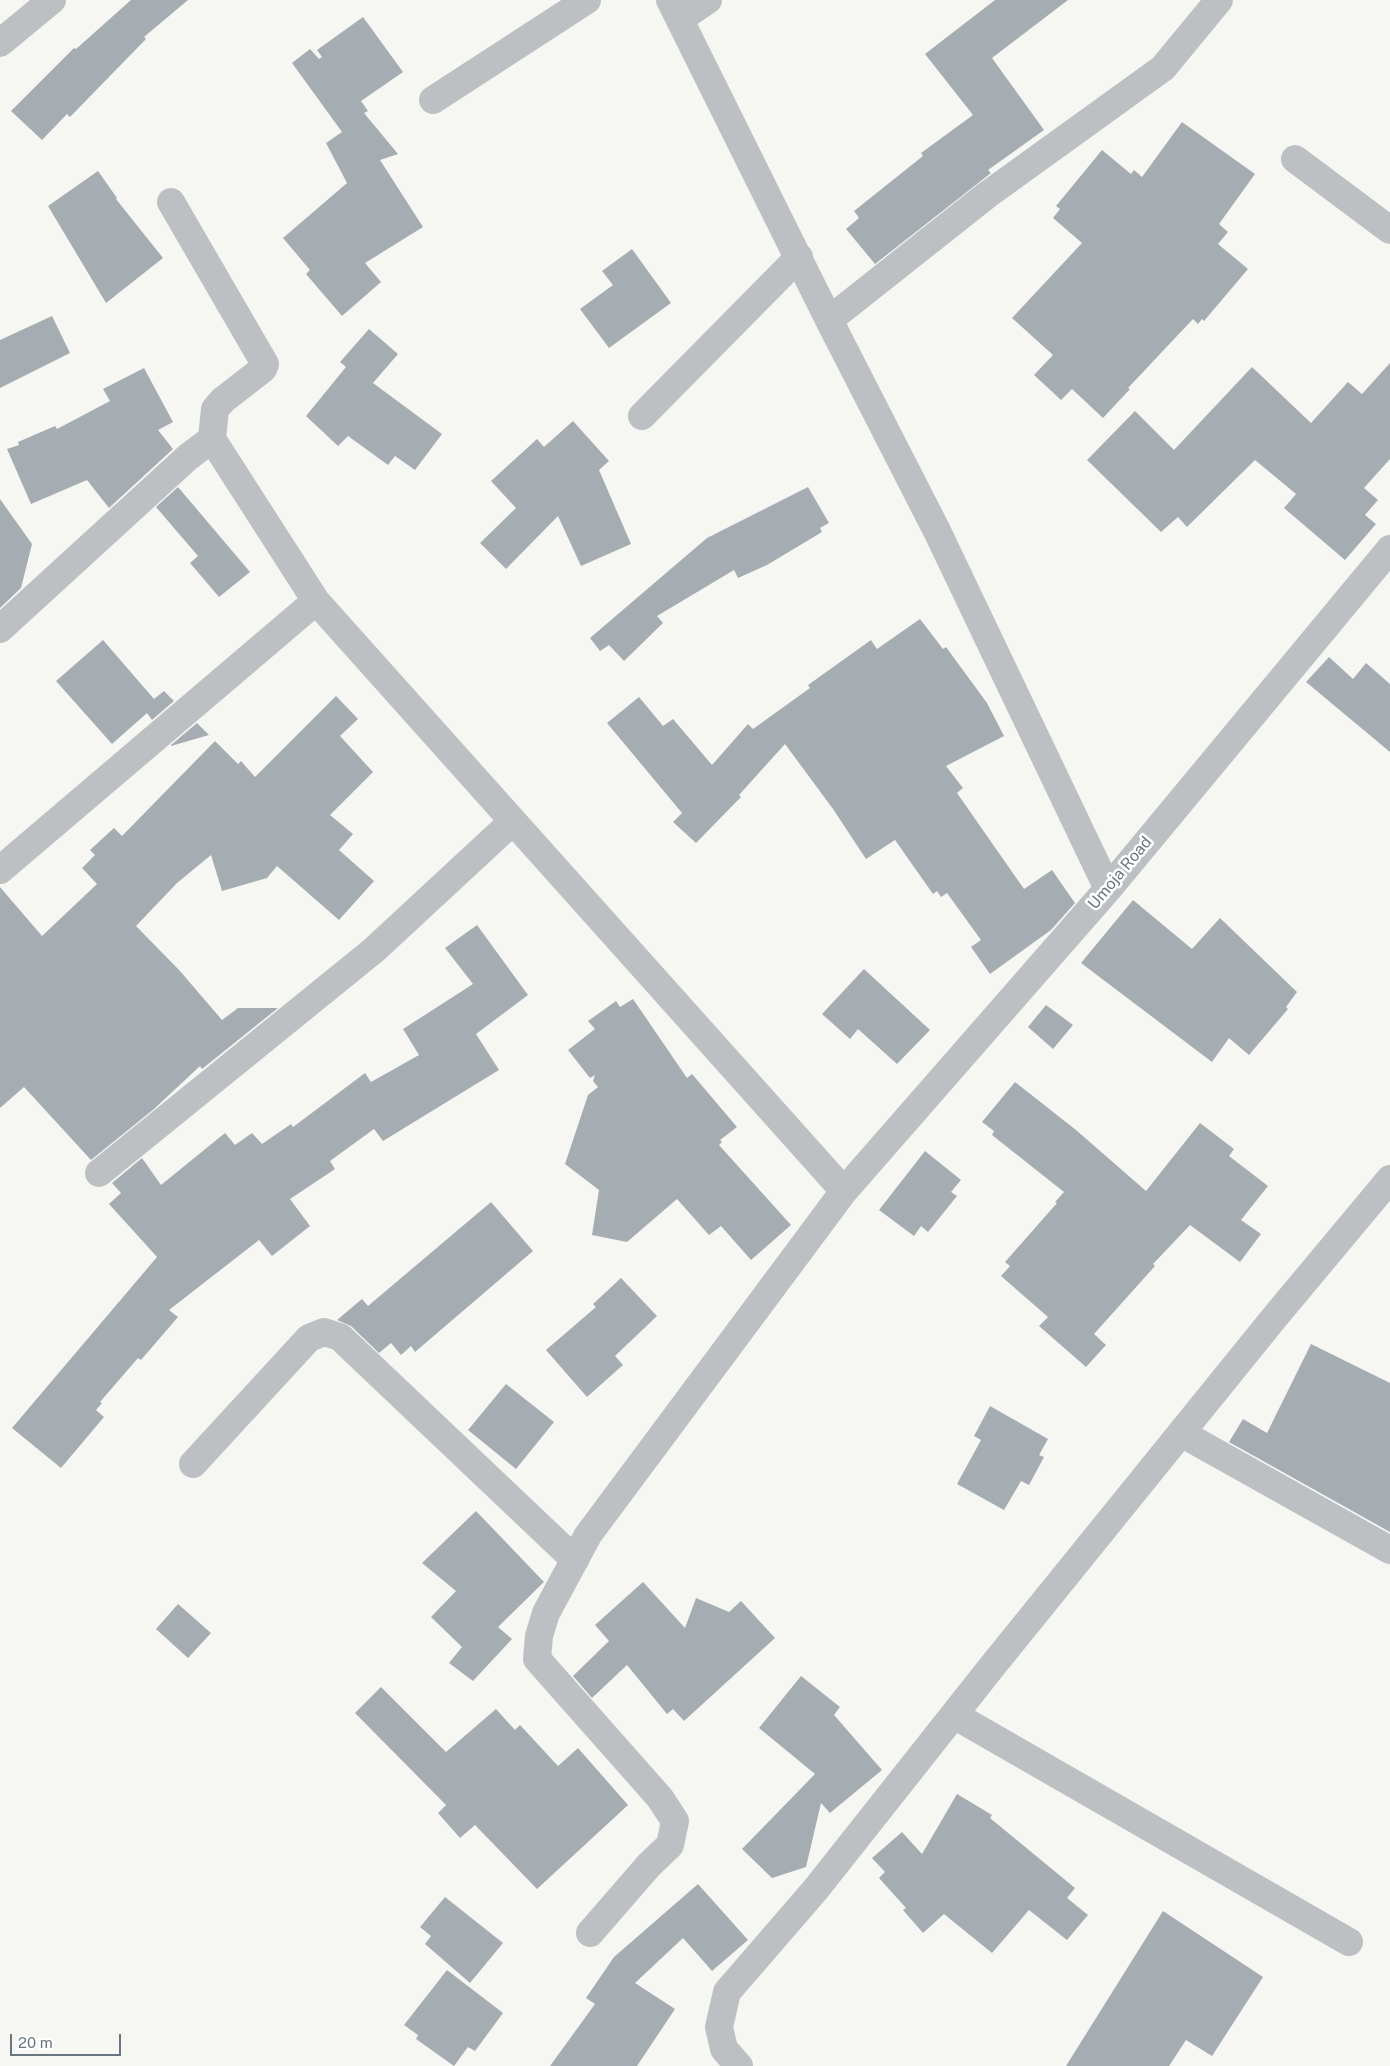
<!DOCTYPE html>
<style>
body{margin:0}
#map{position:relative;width:1390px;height:2066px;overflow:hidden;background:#f6f6f3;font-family:"Public Sans",sans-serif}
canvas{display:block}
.scale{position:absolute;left:10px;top:2034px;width:111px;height:22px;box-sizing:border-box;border:2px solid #697681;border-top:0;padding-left:6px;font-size:15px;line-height:18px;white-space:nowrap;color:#697681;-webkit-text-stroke:4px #fff;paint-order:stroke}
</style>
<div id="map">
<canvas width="1390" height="2066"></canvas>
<div class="scale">20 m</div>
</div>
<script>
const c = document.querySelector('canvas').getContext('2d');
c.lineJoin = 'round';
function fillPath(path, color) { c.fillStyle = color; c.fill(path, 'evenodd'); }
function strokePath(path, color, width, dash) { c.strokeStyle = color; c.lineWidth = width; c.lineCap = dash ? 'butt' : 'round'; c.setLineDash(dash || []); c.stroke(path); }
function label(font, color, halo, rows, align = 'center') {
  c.font = font + ' "Public Sans",sans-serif'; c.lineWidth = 5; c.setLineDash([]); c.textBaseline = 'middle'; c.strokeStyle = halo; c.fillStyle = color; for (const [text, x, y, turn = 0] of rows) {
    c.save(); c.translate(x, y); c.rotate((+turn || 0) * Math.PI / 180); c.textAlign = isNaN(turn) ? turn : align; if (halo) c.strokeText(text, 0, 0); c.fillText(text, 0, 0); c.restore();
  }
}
const building = new Path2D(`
 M 131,0 L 188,0 L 144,37 L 146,39 L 70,117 L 67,114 L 42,140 L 11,111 L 74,48 L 76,49 Z
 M 995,0 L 1068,0 L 992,58 L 1044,130 L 988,170 L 991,173 L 875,264 L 846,229 L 859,218 L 854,211 L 923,156 L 921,153 L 973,115 L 925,54 Z
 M 363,17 L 403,72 L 361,101 L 368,111 L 364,113 L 398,154 L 380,160 L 423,227 L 365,263 L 381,282 L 342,316 L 306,274 L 310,270 L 283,238 L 347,183 L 326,143 L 342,132 L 292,63 L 310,49 L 319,59 L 322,57 L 317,50 Z
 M 1182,122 L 1255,174 L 1219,224 L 1228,232 L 1218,244 L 1248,269 L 1204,321 L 1202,319 L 1198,324 L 1193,319 L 1128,388 L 1130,389 L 1103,418 L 1072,389 L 1061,400 L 1034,375 L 1053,355 L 1012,318 L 1082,243 L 1053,218 L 1060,209 L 1056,206 L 1102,150 L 1131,174 L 1134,170 L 1142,177 Z
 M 98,171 L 117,198 L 116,199 L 163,258 L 106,303 L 48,206 Z
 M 632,249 L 671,303 L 609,348 L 580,309 L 613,285 L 602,271 Z
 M 52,316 L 70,353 L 0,388 L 0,340 Z
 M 369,329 L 398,354 L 373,383 L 442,434 L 415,470 L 395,456 L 388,465 L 348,436 L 338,446 L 306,416 L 346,367 L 340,362 Z
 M 1390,363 L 1390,459 L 1364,488 L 1378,500 L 1365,515 L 1376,524 L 1345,560 L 1284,508 L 1296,494 L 1255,460 L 1187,527 L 1178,517 L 1161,532 L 1087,460 L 1135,411 L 1174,450 L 1252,367 L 1311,423 L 1348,382 L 1362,394 Z
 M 144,368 L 173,422 L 158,430 L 173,449 L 109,508 L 87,480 L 31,504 L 7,449 L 19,445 L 18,442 L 55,426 L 57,429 L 110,401 L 103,389 Z
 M 573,421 L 609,461 L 599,470 L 631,544 L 581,566 L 558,516 L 506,569 L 480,543 L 516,508 L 491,481 L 537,439 L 544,447 Z
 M 178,487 L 250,572 L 219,597 L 190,563 L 198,556 L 156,507 Z
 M 808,487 L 829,523 L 820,528 L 822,532 L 767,565 L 738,578 L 734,570 L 657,616 L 663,623 L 624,661 L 609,645 L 600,651 L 590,638 L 707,538 Z
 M 0,499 L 32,544 L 21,588 L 0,608 Z
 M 920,619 L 943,649 L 946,647 L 987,703 L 1004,736 L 946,766 L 963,788 L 957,793 L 1024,889 L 1052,870 L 1075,903 L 1051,930 L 990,974 L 971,947 L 981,940 L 947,893 L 941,897 L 937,891 L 933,894 L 895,840 L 866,859 L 833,809 L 785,744 L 739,795 L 741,797 L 696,843 L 673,822 L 682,813 L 607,723 L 639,697 L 663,726 L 673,719 L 712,765 L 748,724 L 753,729 L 810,688 L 808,685 L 871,640 L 877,649 Z
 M 103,640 L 154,699 L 164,691 L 174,701 L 152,720 L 147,713 L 112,744 L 56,681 Z
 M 1329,657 L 1353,679 L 1366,663 L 1390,684 L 1390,752 L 1306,682 Z
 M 336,696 L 358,719 L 340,736 L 373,772 L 330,815 L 353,834 L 339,850 L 374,881 L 339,920 L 277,866 L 267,878 L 222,891 L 211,855 L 177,883 L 136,926 L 180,971 L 222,1020 L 238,1008 L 278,1008 L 202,1069 L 200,1066 L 154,1109 L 91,1160 L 24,1087 L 0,1108 L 0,887 L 42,936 L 97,884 L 82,868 L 95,855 L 90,850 L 114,828 L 122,836 L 215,741 L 238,764 L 241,761 L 255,777 Z
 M 197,723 L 209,735 L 171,746 L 171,745 Z
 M 1133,900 L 1192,949 L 1220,918 L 1297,992 L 1286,1007 L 1288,1009 L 1249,1055 L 1229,1038 L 1212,1062 L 1081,963 Z
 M 477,925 L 528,995 L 476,1034 L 499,1070 L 383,1141 L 374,1129 L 330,1161 L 335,1169 L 290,1199 L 310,1226 L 272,1256 L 259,1240 L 169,1310 L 178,1317 L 141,1360 L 138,1358 L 100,1402 L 102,1403 L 96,1410 L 104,1417 L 61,1468 L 12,1428 L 157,1257 L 109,1204 L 121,1193 L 112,1183 L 142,1158 L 161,1185 L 225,1133 L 235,1145 L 252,1133 L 262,1144 L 291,1124 L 293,1127 L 365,1073 L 371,1082 L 419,1055 L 403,1029 L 473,984 L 445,948 Z
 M 864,969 L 930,1030 L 897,1064 L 858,1029 L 850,1039 L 822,1014 Z
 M 633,999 L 687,1078 L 692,1074 L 737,1127 L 720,1140 L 722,1142 L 719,1145 L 791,1225 L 751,1260 L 721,1226 L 709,1235 L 677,1199 L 627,1242 L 592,1235 L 599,1190 L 565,1164 L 588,1095 L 598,1087 L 593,1081 L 595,1075 L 590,1078 L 568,1050 L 595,1029 L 588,1021 L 616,1001 L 620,1007 Z
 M 1046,1005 L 1073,1025 L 1053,1049 L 1028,1027 Z
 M 1015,1082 L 1076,1130 L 1146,1191 L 1200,1123 L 1234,1149 L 1229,1156 L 1268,1186 L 1241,1220 L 1261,1234 L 1240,1262 L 1190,1225 L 1153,1264 L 1155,1266 L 1094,1334 L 1106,1345 L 1086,1367 L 1039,1326 L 1048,1317 L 1001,1276 L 1010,1266 L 1005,1262 L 1057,1203 L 1055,1202 L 1064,1192 L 992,1135 L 994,1131 L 982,1122 Z
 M 925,1151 L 961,1180 L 951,1192 L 957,1196 L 928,1232 L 921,1226 L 914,1236 L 879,1210 Z
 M 491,1202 L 533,1251 L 415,1352 L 411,1346 L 401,1355 L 391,1343 L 379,1353 L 351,1326 L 337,1320 L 362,1299 L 368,1306 Z
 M 621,1278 L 657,1316 L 615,1356 L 623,1365 L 587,1397 L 546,1350 L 596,1307 L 593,1304 Z
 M 1311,1344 L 1390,1383 L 1390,1532 L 1229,1442 L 1243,1419 L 1267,1433 Z
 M 506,1384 L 554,1422 L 516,1469 L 468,1430 Z
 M 990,1406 L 1048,1439 L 1039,1455 L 1044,1457 L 1029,1485 L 1021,1481 L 1004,1510 L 957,1484 L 981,1440 L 974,1436 Z
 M 476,1511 L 544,1582 L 498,1627 L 512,1639 L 473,1681 L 449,1663 L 462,1647 L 431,1617 L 456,1591 L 422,1563 Z
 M 643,1582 L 685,1628 L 696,1598 L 729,1612 L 741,1601 L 775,1638 L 684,1721 L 673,1709 L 667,1714 L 627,1665 L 592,1698 L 573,1676 L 609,1641 L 595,1625 Z
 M 178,1604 L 211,1633 L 188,1658 L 156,1629 Z
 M 801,1676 L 840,1707 L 834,1715 L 882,1770 L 830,1813 L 821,1803 L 806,1867 L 772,1878 L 742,1849 L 815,1774 L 759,1728 Z
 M 381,1687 L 446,1752 L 496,1709 L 515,1730 L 520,1725 L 558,1766 L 578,1748 L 628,1805 L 537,1889 L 475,1825 L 460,1838 L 438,1813 L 446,1805 L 355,1713 Z
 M 957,1794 L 992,1815 L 990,1818 L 1075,1888 L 1067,1898 L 1088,1915 L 1067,1940 L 1029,1910 L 992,1953 L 944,1914 L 923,1933 L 903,1910 L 906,1908 L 879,1878 L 885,1872 L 872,1858 L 902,1832 L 922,1854 Z
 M 698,1884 L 748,1940 L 712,1971 L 683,1938 L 635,1983 L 675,2009 L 637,2066 L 550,2066 L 595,2004 L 586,1998 L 614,1957 Z
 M 445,1897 L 503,1943 L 470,1983 L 425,1944 L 431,1936 L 420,1927 Z
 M 1163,1911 L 1263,1977 L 1212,2056 L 1186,2040 L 1169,2066 L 1066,2066 Z
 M 447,1970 L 503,2013 L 475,2051 L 468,2047 L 454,2066 L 416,2039 L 418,2035 L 404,2025 Z`);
const street = new Path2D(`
 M 670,0 L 829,320 L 937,531 L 1108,889
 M 680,19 L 708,0
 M 0,43 L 52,0
 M 433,100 L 587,0
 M 1295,159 L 1390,230
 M 171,202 L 265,364 L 263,369 L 223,400 L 215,409 L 212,439 L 316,601 L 844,1191
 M 829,320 L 987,195 L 1163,68 L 1219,0
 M 642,416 L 799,257
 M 0,629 L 188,457 L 212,439
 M 0,870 L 316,601
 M 99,1173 L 374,950 L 512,822
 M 1181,1433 L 1390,1550
 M 193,1464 L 309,1338 L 324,1332 L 340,1337 L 575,1560
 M 954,1715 L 1349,1942
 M 590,1933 L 649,1865 L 670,1845 L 675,1821 L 660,1798 L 537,1659 L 539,1636 L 546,1613 L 588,1535 L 844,1191 L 1108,889 L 1390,549
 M 739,2066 L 724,2049 L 719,2027 L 727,1992 L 816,1889 L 990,1669 L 1274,1318 L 1390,1179`);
const streetNames = [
 ["Umoja Road",1120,873,-50]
];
fillPath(building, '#a6adb2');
strokePath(street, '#bcc0c3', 28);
label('16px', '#697681', '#fff', streetNames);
</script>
